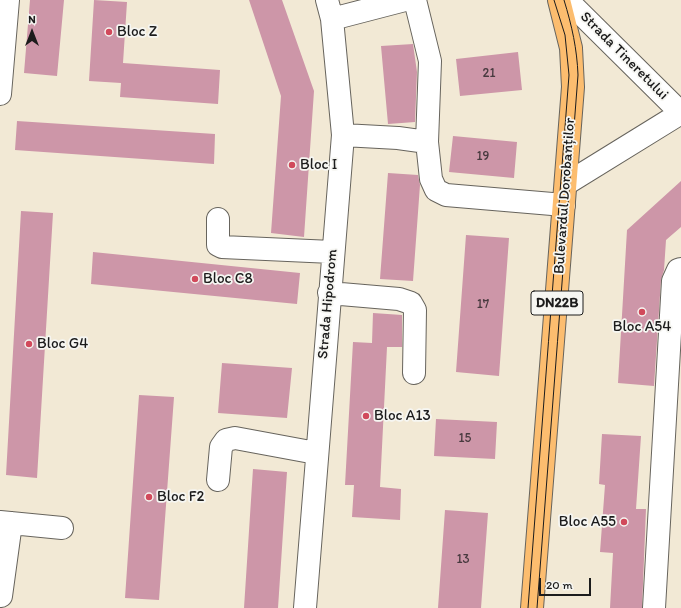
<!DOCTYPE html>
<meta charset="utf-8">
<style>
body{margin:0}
#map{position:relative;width:681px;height:608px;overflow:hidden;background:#f2e9d5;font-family:Itim,sans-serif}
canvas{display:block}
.north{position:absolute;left:12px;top:12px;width:40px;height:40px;-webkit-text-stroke:3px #f6f6f2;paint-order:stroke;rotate:0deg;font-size:11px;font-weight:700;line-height:16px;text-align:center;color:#1c1c1c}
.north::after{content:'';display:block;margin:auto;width:14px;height:18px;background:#1c1c1c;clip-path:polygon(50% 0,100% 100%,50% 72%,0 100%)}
.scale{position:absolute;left:539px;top:578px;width:52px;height:18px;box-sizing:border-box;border:2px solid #1c1c1c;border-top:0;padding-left:5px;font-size:12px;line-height:14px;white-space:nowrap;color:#1c1c1c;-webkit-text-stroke:3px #f6f6f2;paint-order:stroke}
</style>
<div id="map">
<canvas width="681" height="608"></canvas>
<div class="north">N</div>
<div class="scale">20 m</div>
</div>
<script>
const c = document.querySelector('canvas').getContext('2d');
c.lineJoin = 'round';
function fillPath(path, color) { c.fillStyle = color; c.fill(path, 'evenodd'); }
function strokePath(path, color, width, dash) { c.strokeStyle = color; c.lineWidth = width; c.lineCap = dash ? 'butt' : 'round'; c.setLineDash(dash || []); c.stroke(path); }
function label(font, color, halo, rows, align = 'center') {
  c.font = font + ' Itim,sans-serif'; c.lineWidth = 3.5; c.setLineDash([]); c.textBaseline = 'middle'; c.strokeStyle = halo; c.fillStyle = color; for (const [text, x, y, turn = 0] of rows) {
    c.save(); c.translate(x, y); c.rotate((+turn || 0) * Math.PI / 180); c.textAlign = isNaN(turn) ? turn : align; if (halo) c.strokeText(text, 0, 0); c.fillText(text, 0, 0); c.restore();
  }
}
const building = new Path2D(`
 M 30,0 L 64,0 L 57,76 L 24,73 Z
 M 94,0 L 127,2 L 123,63 L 220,70 L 218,104 L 120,97 L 121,83 L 89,81 Z
 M 249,0 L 282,0 L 314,91 L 304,237 L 271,233 L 281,96 Z
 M 413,44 L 417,72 L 415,122 L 388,124 L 381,46 Z
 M 518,52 L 522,90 L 460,96 L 456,59 Z
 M 17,121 L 215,134 L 214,164 L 15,150 Z
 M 453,136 L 517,142 L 514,178 L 449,172 Z
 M 388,173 L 418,175 L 420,185 L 413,281 L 380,279 Z
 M 681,181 L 681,227 L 666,240 L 664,270 L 661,280 L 654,386 L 618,383 L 627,230 Z
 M 21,211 L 53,213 L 37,478 L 6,475 Z
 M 466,235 L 509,238 L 499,376 L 456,372 Z
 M 93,252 L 300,273 L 297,304 L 91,284 Z
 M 373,313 L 402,315 L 402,347 L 387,347 L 380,487 L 401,489 L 400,520 L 352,517 L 354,485 L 345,485 L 353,342 L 372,343 Z
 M 222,363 L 292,368 L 287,418 L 218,413 Z
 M 139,395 L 174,397 L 159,600 L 125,598 Z
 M 436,419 L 497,422 L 495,459 L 434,456 Z
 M 602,434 L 641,436 L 636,509 L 646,509 L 642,608 L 610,608 L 613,553 L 600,552 L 605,485 L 599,484 Z
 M 253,469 L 287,472 L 278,608 L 244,608 Z
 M 445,510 L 488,513 L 481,608 L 438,608 Z`);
const minor = new Path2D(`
 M 415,0 L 430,61 L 427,142
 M 332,19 L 405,0
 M 0,94 L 8,0
 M 343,135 L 398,138 L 427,142 L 431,179 L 436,190 L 446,195 L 564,205
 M 566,184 L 681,113 L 567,0
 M 218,219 L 218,245 L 222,247 L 332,252
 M 329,293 L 399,299 L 411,303 L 415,310 L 414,373
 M 218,480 L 221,447 L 226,440 L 235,438 L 316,453
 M 0,522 L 62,528
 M 1,596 L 11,523
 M 305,608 L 343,135 L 332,19 L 327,0
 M 654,608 L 673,281 L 678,270 L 681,269`);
const major = new Path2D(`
 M 532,608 L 573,87 L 571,48 L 559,0`);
const tram = new Path2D(`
 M 528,608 L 569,75 L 565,35 L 554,0
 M 537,608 L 578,75 C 577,49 572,26 564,0`);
const markers = [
 [109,32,4,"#d1495b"],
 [292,165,4,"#d1495b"],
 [195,279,4,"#d1495b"],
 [642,312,4,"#d1495b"],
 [29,344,4,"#d1495b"],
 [366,416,4,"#d1495b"],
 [149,497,4,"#d1495b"],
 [624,522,4,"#d1495b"]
];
const numberNames = [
 ["21",489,74],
 ["19",483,157],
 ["17",483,305],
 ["15",465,439],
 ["13",463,560]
];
const shields = [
 [557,303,52]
];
const shieldNames = [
 ["DN22B",557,303]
];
const poiNames = [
 ["Bloc Z",117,32],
 ["Bloc I",300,165],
 ["Bloc C8",203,279],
 ["Bloc A54",642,327,"center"],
 ["Bloc G4",37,344],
 ["Bloc A13",374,416],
 ["Bloc F2",157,497],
 ["Bloc A55",616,522,"right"]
];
const streetNames = [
 ["Strada Tineretului",624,56,45],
 ["Bulevardul Dorobanților",565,196,-86],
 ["Strada Hipodrom",328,304,-85]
];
fillPath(building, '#cd96a8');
strokePath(minor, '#67645d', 24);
strokePath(major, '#67645d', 24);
strokePath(minor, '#fff', 22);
strokePath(major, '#fcbd6f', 22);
strokePath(tram, '#1c1c1c', 1);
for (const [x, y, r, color] of markers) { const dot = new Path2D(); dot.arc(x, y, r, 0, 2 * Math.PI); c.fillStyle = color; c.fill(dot); strokePath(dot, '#f6f6f2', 1.5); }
label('13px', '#483a3f', null, numberNames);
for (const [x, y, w] of shields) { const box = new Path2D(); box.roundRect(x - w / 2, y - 12, w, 24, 3); c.fillStyle = '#f6f6f2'; c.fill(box); strokePath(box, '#1c1c1c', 1); }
label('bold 14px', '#1c1c1c', null, shieldNames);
label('15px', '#1c1c1c', '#f6f6f2', poiNames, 'left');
label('15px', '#1c1c1c', '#f6f6f2', streetNames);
</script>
